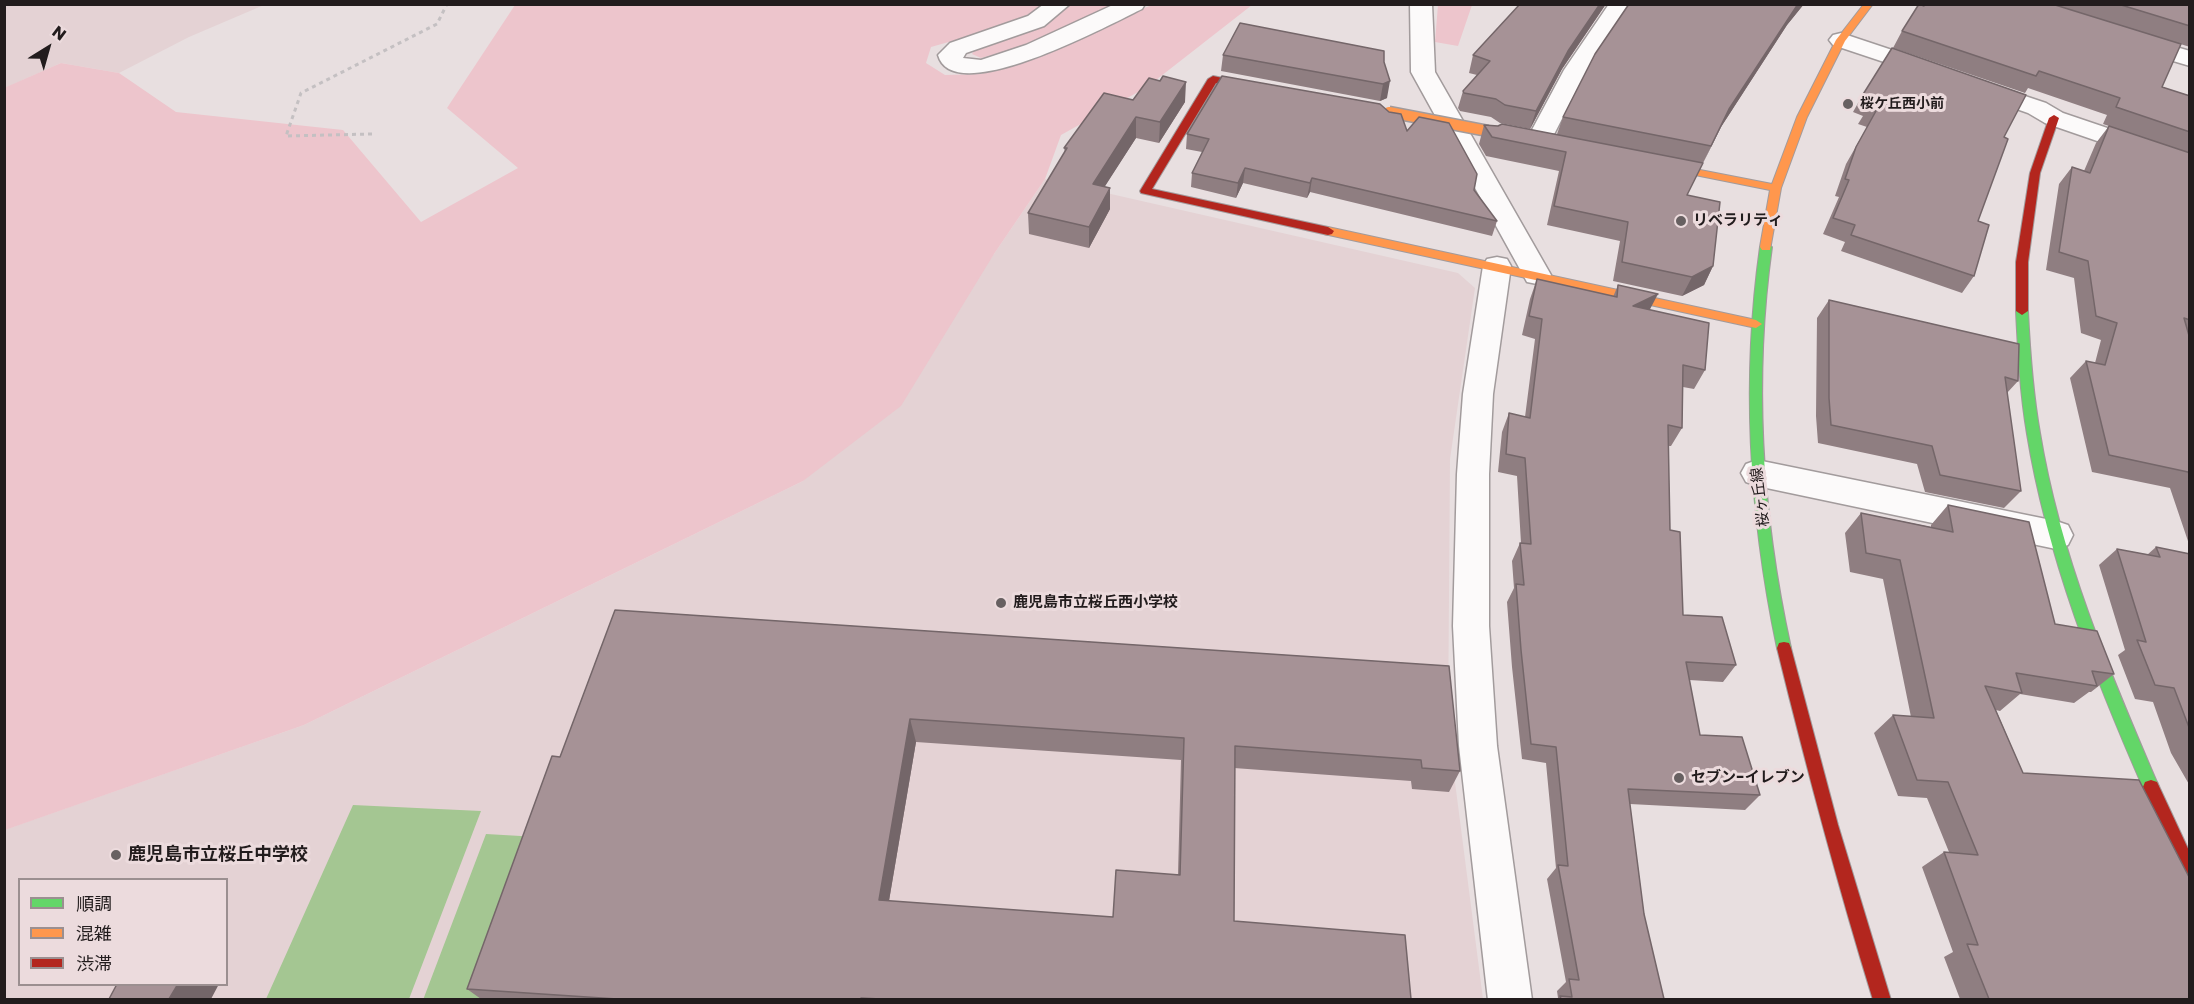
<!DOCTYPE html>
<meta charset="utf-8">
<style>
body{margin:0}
#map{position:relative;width:2194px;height:1004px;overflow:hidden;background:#e8dfe0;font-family:Poppins,"Noto Sans JP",sans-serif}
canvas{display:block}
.frame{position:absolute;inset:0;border:6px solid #221c1d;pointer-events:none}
.legend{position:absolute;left:18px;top:878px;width:210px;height:108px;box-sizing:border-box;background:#ecdbdd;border:2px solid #9b8f90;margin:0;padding:8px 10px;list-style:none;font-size:18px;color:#221c1d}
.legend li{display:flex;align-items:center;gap:12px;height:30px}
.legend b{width:30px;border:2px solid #9b8f90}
.north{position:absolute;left:18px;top:18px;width:60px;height:60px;-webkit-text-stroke:4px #ecdbdd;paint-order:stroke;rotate:37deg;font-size:16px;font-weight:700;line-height:24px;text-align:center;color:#221c1d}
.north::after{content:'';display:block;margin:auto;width:21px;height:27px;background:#221c1d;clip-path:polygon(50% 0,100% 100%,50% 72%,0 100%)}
</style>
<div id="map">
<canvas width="2194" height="1004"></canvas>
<div class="frame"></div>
<ul class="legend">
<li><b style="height:8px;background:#63d668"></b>順調</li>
<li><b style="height:8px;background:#ff974d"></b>混雑</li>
<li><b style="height:8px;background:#b3261e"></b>渋滞</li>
</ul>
<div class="north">N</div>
</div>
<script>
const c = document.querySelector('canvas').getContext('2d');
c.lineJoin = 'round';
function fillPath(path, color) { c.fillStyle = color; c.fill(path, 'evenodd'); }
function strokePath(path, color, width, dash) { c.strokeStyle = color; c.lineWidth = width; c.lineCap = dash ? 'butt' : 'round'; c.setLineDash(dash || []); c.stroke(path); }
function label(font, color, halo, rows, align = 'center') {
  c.font = font + ' Poppins,"Noto Sans JP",sans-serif'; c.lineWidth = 6; c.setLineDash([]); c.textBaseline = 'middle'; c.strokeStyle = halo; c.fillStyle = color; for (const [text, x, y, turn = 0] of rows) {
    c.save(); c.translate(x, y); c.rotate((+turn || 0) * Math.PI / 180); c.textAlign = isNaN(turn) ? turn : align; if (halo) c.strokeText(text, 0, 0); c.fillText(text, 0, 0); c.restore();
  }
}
const built = new Path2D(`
 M 4,5 L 264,5 L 189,37 L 119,73 L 61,63 L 5,88 Z
 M 1045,179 L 1458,273 L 1475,288 L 1450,459 L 1448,728 L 1483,999 L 5,999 L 4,830 L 304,725 L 803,481 L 994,254 ZM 20,880 L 226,880 L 226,984 L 20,984 Z`);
const green = new Path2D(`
 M 515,5 L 1050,5 L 998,28 L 931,47 L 926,63 L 945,75 L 981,74 L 1152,5 L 1252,5 L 1147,87 L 1061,135 L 1045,179 L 994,254 L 901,406 L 803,481 L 304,725 L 5,830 L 4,88 L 61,63 L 119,73 L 176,112 L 343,130 L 421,222 L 518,168 L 447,108 Z
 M 1070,5 L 1120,5 L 1043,41 L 981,58 L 972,54 L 975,49 L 1044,25 Z
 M 1438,5 L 1472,5 L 1458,46 L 1435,42 Z`);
const water = new Path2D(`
 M 353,805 L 481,811 L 409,999 L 266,999 Z
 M 486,834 L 538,837 L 482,999 L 423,1000 Z`);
const path = new Path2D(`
 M 372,134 L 286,136 L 301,93 L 437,24 L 447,4`);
const street = new Path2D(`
 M 1044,4 L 1070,4 L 1044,26 L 966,53 L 963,58 L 981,60 L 1026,45 L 1115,4 L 1145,4 L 1142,9 C 1111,24 953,110 938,55 L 950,43 L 1028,16 Z
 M 1410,4 L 1432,4 L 1435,72 L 1551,275 L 1547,282 L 1537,284 L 1527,282 L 1411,72 Z
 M 1609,4 L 1632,4 L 1587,70 L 1548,146 L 1539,149 L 1530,146 L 1526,141 L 1564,70 Z
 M 1841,33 L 1937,65 L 1941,70 L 1937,75 L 1929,77 L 1833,45 L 1829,40 L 1833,35 Z
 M 2134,35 L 2190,51 L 2190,66 L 2126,47 L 2122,42 L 2126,37 Z
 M 1980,81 L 2046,103 L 2063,113 L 2190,156 L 2190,173 L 2045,123 L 2028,113 L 1971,93 L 1968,88 L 1971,83 Z
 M 1497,257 L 1507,259 L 1511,266 L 1493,394 L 1489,474 L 1489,626 L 1497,746 L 1532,1000 L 1488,1000 L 1459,746 L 1453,626 L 1457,474 L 1463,394 L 1483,266 L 1487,259 Z
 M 1757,460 L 2056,521 L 2068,525 L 2073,535 L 2068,545 L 2056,549 L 1757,486 L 1746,482 L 1741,473 L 1746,464 Z`);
const fast = new Path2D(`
 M 1766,243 L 1772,247 C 1753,383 1762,515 1791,648 L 1789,653 L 1784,654 L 1779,653 L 1777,648 C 1749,514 1741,382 1760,247 Z
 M 2022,307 L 2028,311 C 2030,352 2033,393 2040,433 C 2060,556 2110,673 2159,787 L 2157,792 L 2151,794 L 2145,792 C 2095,678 2047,557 2027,434 C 2020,393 2018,352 2016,311 Z`);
const slow = new Path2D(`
 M 1864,4 L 1873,4 L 1845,41 L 1807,117 L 1781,188 L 1770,250 L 1762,250 L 1760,247 L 1770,190 L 1650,166 L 1650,162 L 1654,161 L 1772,184 L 1797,117 L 1836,40 Z
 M 1328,227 L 1756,320 L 1762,324 L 1756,328 L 1324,234 L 1322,231 Z`);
const jam = new Path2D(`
 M 1213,76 L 1262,86 L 1267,89 L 1262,92 L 1216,83 L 1152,189 L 1328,227 L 1334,231 L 1332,234 L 1328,235 L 1141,193 L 1140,191 L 1208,79 Z
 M 2054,115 L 2059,118 L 2040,173 L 2028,262 L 2028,311 L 2022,315 L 2016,311 L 2016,262 L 2030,173 L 2049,118 Z
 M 1784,642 L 1789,643 L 1791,648 L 1838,825 L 1891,1000 L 1873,1000 C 1837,883 1806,766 1777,648 L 1779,643 Z
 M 2151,780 L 2157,782 L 2190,853 L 2190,881 L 2184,879 L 2143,787 L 2145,782 Z`);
const slowBridge = new Path2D(`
 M 1389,112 L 1488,131`);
const wall = new Path2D(`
 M 1520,4 L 1606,4 L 1562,69 L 1530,129 L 1500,123 L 1491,117 L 1460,111 L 1458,108 L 1463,91 L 1477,75 L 1469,73 L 1473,55 Z
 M 1629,4 L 1804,4 L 1787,25 L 1721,127 L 1687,195 L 1713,266 L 1704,285 L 1682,296 L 1613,281 L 1620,241 L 1547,225 L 1559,171 L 1486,156 L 1479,144 L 1484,125 L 1557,134 L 1563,117 Z
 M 1925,4 L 2190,4 L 2190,47 L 2100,19 L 2162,87 L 2190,96 L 2190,547 L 2170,488 L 2092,472 L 2070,378 L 2086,361 L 2095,363 L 2101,340 L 2081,333 L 2074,278 L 2046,270 L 2059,184 L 2072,167 L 2084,171 L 2096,143 L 2109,126 L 2103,124 L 2107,115 L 2028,88 L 2025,93 L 1893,48 L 1902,31 Z
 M 1223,55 L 1384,62 L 1387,98 L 1380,101 L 1221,71 Z
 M 1160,81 L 1185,102 L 1159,143 L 1136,138 L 1104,187 L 1110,209 L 1089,248 L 1029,234 L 1028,213 L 1065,152 L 1064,148 Z
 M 1862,96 L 2004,137 L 1978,221 L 1974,276 L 1962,293 L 1841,251 L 1845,242 L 1823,234 L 1839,197 L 1835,196 L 1846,164 L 1867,127 L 1858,124 L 1863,116 L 1853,112 Z
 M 1407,131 L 1474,190 L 1497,221 L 1492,236 L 1310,192 L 1307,198 L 1243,183 L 1236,198 L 1191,187 L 1192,173 L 1202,152 L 1186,149 L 1187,134 Z
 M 1537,279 L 1613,297 L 1618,285 L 1650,310 L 1705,370 L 1694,389 L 1683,387 L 1682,428 L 1671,446 L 1668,446 L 1670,530 L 1683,615 L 1736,665 L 1723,682 L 1689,680 L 1700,735 L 1760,795 L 1745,810 L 1630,804 L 1644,914 L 1664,999 L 1557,999 L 1558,998 L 1557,991 L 1566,982 L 1547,879 L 1556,868 L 1546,763 L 1522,759 L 1512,667 L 1507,602 L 1514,588 L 1512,561 L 1520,543 L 1521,543 L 1517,476 L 1498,472 L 1502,432 L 1509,413 L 1525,417 L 1535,339 L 1522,335 L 1530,299 Z
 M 1829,300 L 2018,381 L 2007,393 L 2021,491 L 2004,508 L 1925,492 L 1917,464 L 1818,443 L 1816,416 L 1817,318 Z
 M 1948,505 L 2055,624 L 2114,674 L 2091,692 L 2089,692 L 2074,703 L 2020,694 L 2000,711 L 1996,710 L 2023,773 L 2190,999 L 1960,999 L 1944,957 L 1953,952 L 1922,867 L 1944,852 L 1949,852 L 1927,798 L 1898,796 L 1874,733 L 1893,715 L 1911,717 L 1883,579 L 1850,572 L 1845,533 L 1861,513 L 1931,527 L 1931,525 Z
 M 2156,547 L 2190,554 L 2190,786 L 2171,753 L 2153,702 L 2135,699 L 2118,655 L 2125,650 L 2099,565 L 2117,549 L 2147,555 Z
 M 615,610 L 1449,666 L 1460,771 L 1449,792 L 1412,789 L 1411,781 L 1234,768 L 1234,921 L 1411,999 L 481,999 L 467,989 L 560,757 ZM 916,742 L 1181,760 L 1178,874 L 1113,917 L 889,901 Z`);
const shadedWall = new Path2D(`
 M 1600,4 L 1606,4 L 1562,69 L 1530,129 L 1536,111 L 1568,51 Z
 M 1798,4 L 1804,4 L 1787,25 L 1721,127 L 1703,163 L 1729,109 Z
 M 1390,81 L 1387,98 L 1380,101 L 1383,84 Z
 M 1186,82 L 1185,102 L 1159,143 L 1160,122 Z
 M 1136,117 L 1136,138 L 1093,205 L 1093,184 Z
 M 1245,168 L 1243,183 L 1236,198 L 1238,183 Z
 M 1312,178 L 1310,192 L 1307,198 L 1310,183 Z
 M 1110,188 L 1110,209 L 1089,248 L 1089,227 Z
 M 1713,266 L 1704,285 L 1682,296 L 1692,277 Z
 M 1658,294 L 1648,313 L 1633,306 Z
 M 910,719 L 916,742 L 886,918 L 879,900 Z
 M 178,984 L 219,984 L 211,999 L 169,999 Z`);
const building = new Path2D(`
 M 1520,4 L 1600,4 L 1568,51 L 1536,111 L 1505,105 L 1496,99 L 1464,93 L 1463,91 L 1490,61 L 1473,55 Z
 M 1629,4 L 1798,4 L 1729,109 L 1711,146 L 1563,117 L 1595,54 Z
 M 1919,4 L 1924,6 L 1925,4 L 2052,4 L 2181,44 L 2162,87 L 2190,96 L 2190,132 L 2116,107 L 2120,98 L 2039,71 L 2036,76 L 1902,31 Z
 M 2118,4 L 2190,4 L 2190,26 Z
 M 1240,23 L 1384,51 L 1384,62 L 1390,81 L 1383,84 L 1223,55 Z
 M 1892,48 L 2026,95 L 2004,137 L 2008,139 L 1978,221 L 1989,225 L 1974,276 L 1851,235 L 1855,225 L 1833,218 L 1849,180 L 1845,179 L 1856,147 L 1876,111 L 1868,108 L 1873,99 L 1862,96 Z
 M 1163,76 L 1186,82 L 1160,122 L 1136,117 L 1093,184 L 1110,188 L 1089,227 L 1028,213 L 1067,148 L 1064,148 L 1104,93 L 1133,100 L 1149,78 L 1160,81 Z
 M 1222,76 L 1380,104 L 1389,112 L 1401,114 L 1407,131 L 1419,117 L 1449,123 L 1477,174 L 1474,190 L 1497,221 L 1312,178 L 1310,183 L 1245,168 L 1238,183 L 1192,173 L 1209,139 L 1187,134 Z
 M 1502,124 L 1703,163 L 1687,195 L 1720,202 L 1713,266 L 1692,277 L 1622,262 L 1628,222 L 1554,206 L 1566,152 L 1492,137 L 1484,125 L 1498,126 Z
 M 2109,126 L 2190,153 L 2190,320 L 2184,318 L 2190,339 L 2190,476 L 2188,472 L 2109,455 L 2086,361 L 2105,365 L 2117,323 L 2096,316 L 2088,261 L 2059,252 L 2072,167 L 2090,173 Z
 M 1537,279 L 1617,297 L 1618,285 L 1658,294 L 1633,306 L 1709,323 L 1705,370 L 1683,365 L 1682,428 L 1668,425 L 1670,530 L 1680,532 L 1683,615 L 1722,617 L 1736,665 L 1686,662 L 1700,735 L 1742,737 L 1760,795 L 1628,789 L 1644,914 L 1664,999 L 1561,999 L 1560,996 L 1572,997 L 1569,979 L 1579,980 L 1558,865 L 1568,866 L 1556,747 L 1531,744 L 1521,650 L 1516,584 L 1524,585 L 1520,543 L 1531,544 L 1525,458 L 1506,454 L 1509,413 L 1530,418 L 1542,319 L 1529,316 Z
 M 1829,300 L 2019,344 L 2018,381 L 2005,377 L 2021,491 L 1940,475 L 1932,446 L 1831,425 L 1829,398 Z
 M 1948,505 L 2029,522 L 2055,624 L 2097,631 L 2114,674 L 2092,671 L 2097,686 L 2016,673 L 2022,693 L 1985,686 L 2023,773 L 2139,780 L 2190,879 L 2190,999 L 1989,999 L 1967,944 L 1978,945 L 1944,852 L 1978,855 L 1948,782 L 1917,780 L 1893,715 L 1934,718 L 1900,560 L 1866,553 L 1861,513 L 1953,532 Z
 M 2156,547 L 2190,554 L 2190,730 L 2174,688 L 2155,685 L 2137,640 L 2146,642 L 2117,549 L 2160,557 Z
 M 615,610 L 1449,666 L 1460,771 L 1422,768 L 1421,760 L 1235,746 L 1234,921 L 1405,935 L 1411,999 L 880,999 L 861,998 L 861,999 L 617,999 L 467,989 L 552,756 L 560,757 ZM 910,719 L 1184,738 L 1180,875 L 1116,870 L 1113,917 L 879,900 Z
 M 117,984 L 178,984 L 169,999 L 109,999 Z`);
const markers = [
 [1848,104,6,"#676061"],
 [1681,221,6,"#676061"],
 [1001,603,6,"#676061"],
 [1679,778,6,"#676061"],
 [116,855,6,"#676061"]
];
const farPoinames = [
 ["桜ケ丘西小前",1860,104]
];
const poiNames = [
 ["リベラリティ",1693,221],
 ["鹿児島市立桜丘西小学校",1013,603],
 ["セブン-イレブン",1691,778]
];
const streetNames = [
 ["桜ヶ丘線",1761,497,-97]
];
const nearPoinames = [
 ["鹿児島市立桜丘中学校",128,855]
];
fillPath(built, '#e4d2d4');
fillPath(green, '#edc5cc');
fillPath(water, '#a4c692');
strokePath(street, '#a29b9c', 3);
strokePath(fast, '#a29b9c', 2);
strokePath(slow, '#a29b9c', 2);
strokePath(jam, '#a29b9c', 2);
strokePath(path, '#c4c0c2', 3, [4, 4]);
fillPath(street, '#fcfafa');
fillPath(fast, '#63d668');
fillPath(slow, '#ff974d');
fillPath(jam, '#b3261e');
strokePath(slowBridge, '#a29b9c', 13, []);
strokePath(slowBridge, '#ff974d', 10);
fillPath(wall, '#8f7e81');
fillPath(shadedWall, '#746669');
fillPath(building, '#a69296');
strokePath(building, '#746669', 1.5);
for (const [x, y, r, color] of markers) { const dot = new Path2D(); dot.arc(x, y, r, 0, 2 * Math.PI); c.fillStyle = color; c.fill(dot); strokePath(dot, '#ecdbdd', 2); }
label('bold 14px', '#221c1d', '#ecdbdd', farPoinames, 'left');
label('bold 15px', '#221c1d', '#ecdbdd', poiNames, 'left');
label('15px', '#221c1d', '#ecdbdd', streetNames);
label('bold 18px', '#221c1d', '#ecdbdd', nearPoinames, 'left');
</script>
